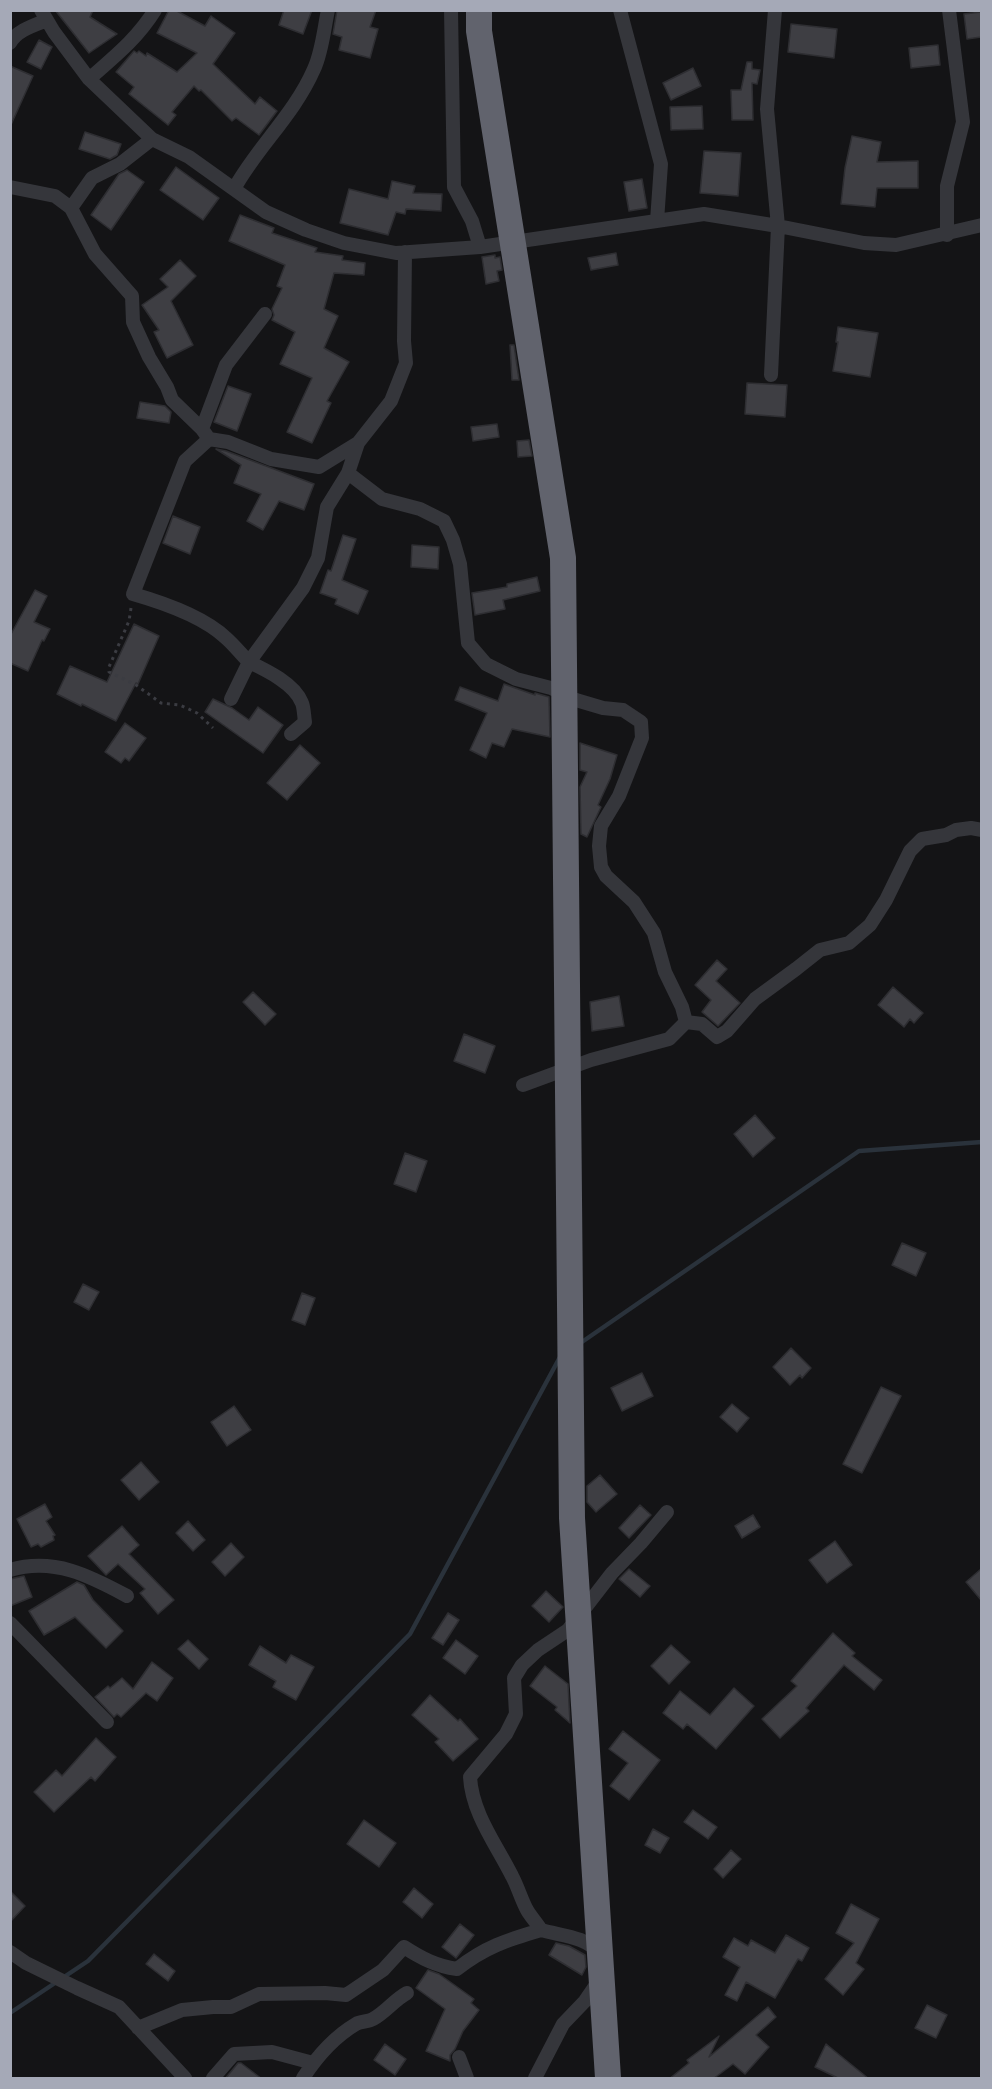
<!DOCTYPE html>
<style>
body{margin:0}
#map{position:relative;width:992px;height:2089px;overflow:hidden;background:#141416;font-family:Raleway,sans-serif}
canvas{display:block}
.frame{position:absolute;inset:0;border:12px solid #a5a9b7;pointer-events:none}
</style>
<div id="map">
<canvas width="992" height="2089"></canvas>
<div class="frame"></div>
</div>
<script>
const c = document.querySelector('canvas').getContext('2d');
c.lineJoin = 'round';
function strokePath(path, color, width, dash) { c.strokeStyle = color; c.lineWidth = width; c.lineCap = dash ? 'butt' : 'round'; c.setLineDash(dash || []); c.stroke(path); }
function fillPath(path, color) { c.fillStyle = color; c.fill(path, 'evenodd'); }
const stream = new Path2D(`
 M 579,1344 L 859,1151 L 982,1142
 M 10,2013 L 88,1961 L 410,1634 L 560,1357`);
const building = new Path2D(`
 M 55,10 L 93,10 L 90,17 L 117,34 L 89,53 Z
 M 169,10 L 175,10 L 205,26 L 211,16 L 235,33 L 213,64 L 255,104 L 260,97 L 277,111 L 259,135 L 236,118 L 232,121 L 201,90 L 199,91 L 194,86 L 172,112 L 176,115 L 168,125 L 129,94 L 134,87 L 116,72 L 134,51 L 137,53 L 139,51 L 146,56 L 147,53 L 177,72 L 197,53 L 157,33 Z
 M 284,10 L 312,10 L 303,34 L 279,25 Z
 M 337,10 L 376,10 L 370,27 L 378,29 L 370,58 L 339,50 L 342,37 L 333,34 Z
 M 981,12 L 981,37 L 967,39 L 964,14 Z
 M 791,24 L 837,29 L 834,58 L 788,52 Z
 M 39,40 L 52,47 L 41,69 L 27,62 Z
 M 938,45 L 940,65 L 911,68 L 909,48 Z
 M 747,62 L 752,62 L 752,69 L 760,70 L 757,84 L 752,83 L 753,120 L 732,120 L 731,90 L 741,90 Z
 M 10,66 L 33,76 L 10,127 Z
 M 693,68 L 701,86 L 671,100 L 663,83 Z
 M 702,106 L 703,129 L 671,130 L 670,107 Z
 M 85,132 L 121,144 L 117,155 L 110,159 L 79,149 Z
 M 852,136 L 881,142 L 877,162 L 918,161 L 918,188 L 877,188 L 875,207 L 841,204 L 845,168 Z
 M 704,151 L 741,153 L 738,196 L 700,193 Z
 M 176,167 L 219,198 L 203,220 L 160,190 Z
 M 127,170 L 144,182 L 111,230 L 91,215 L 119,174 Z
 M 642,179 L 647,208 L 629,211 L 624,182 Z
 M 392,181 L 415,186 L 413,193 L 442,194 L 441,211 L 406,209 L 405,214 L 396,212 L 388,235 L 340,223 L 349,189 L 388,199 Z
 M 240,215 L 274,228 L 272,233 L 317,248 L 315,252 L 343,256 L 342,260 L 365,263 L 364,275 L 334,273 L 324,309 L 338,316 L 324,348 L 349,362 L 327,401 L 331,403 L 312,443 L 287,432 L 312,378 L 280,364 L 295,332 L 272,320 L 274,315 L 272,309 L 282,288 L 277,286 L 285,265 L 229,241 Z
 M 616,253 L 618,265 L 591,270 L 588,258 Z
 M 495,255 L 495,258 L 500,257 L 502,270 L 497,271 L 499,281 L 486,284 L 482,257 Z
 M 180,260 L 196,276 L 171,301 L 193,345 L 167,358 L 154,332 L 159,330 L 142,305 L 168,287 L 160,279 Z
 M 838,327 L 878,333 L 870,377 L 833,371 L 838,342 L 836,342 Z
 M 510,345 L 514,345 L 519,380 L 512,380 Z
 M 747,383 L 787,385 L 785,417 L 745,414 Z
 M 228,386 L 251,394 L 237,431 L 214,422 Z
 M 140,402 L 165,406 L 171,412 L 169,423 L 137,418 Z
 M 497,424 L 499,437 L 473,441 L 471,427 Z
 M 529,440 L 532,456 L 518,457 L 517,441 Z
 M 216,449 L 226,451 L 314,484 L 304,510 L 279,501 L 263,530 L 247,521 L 261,494 L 234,483 L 241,465 Z
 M 173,516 L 200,527 L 190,554 L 163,543 Z
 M 343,535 L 356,539 L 342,580 L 368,591 L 358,614 L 335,604 L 337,599 L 320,593 L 328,570 L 331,571 Z
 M 412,545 L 439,547 L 438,569 L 411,567 Z
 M 537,577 L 540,591 L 503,600 L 505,609 L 475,615 L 472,593 L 507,587 L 507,584 Z
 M 35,590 L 47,596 L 34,622 L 50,629 L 44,641 L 42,640 L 28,671 L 10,663 L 10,636 Z
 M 134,624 L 159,636 L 138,684 L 136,683 L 116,721 L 82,704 L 81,706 L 57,694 L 70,666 L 107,682 Z
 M 504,684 L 535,695 L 535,693 L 549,697 L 550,737 L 512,729 L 504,747 L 492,743 L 486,758 L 470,750 L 487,713 L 455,700 L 460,687 L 498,701 Z
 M 213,699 L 232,708 L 249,720 L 258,707 L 283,725 L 263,753 L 205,712 Z
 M 125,723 L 146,738 L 129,761 L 125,758 L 121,763 L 105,752 Z
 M 580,743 L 617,755 L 610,779 L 598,805 L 601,807 L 587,837 L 581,834 L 580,787 L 587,772 L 580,770 Z
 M 300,745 L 320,763 L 287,800 L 267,783 Z
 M 717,960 L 727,969 L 716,981 L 740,1003 L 718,1026 L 702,1012 L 711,1000 L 695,985 Z
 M 893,987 L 923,1013 L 914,1023 L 910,1019 L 904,1027 L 878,1005 Z
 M 253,992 L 276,1014 L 265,1025 L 243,1002 Z
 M 619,996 L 624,1026 L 592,1031 L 590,1002 Z
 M 464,1034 L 495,1046 L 485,1073 L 454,1061 Z
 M 755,1115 L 775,1138 L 753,1157 L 734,1134 Z
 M 405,1153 L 427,1161 L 416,1192 L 394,1184 Z
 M 902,1243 L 926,1253 L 916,1276 L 892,1265 Z
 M 83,1284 L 99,1292 L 89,1310 L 74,1302 Z
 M 302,1293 L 315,1298 L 305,1325 L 292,1320 Z
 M 791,1348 L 811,1368 L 802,1378 L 800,1375 L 790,1385 L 773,1367 Z
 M 642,1373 L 653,1396 L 622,1411 L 611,1388 Z
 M 881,1387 L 901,1396 L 862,1473 L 843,1464 Z
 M 732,1404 L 749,1418 L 737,1432 L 720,1417 Z
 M 234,1406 L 251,1430 L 227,1446 L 211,1422 Z
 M 141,1462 L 159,1482 L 139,1500 L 121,1480 Z
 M 600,1475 L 617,1494 L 596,1512 L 587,1502 L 587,1486 Z
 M 45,1504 L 52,1517 L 46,1521 L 55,1535 L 53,1536 L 54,1540 L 41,1547 L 38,1544 L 31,1547 L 17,1519 Z
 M 640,1505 L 651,1515 L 629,1538 L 619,1528 Z
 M 753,1515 L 760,1527 L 742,1538 L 735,1526 Z
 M 188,1521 L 205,1540 L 193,1551 L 176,1533 Z
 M 122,1526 L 139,1545 L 129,1554 L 174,1600 L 158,1614 L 140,1593 L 145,1589 L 118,1564 L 106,1575 L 88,1556 Z
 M 835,1541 L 852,1565 L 827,1583 L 809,1560 Z
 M 231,1543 L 244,1557 L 225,1576 L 212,1562 Z
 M 629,1569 L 650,1586 L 640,1597 L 619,1579 Z
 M 981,1569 L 981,1600 L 966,1582 Z
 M 24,1576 L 32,1597 L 10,1606 L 10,1579 Z
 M 77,1582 L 84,1585 L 93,1600 L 123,1631 L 106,1648 L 75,1617 L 44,1635 L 29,1611 Z
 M 546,1591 L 563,1607 L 549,1622 L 532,1606 Z
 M 448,1613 L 459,1620 L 443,1645 L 432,1638 Z
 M 833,1633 L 855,1653 L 852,1656 L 882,1680 L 874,1690 L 844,1665 L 806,1708 L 809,1711 L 780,1738 L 762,1719 L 797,1686 L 791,1681 Z
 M 188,1640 L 208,1659 L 199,1669 L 178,1649 Z
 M 456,1640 L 478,1656 L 465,1674 L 443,1658 Z
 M 671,1645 L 690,1662 L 669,1684 L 651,1666 Z
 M 260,1646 L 286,1663 L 291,1655 L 314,1667 L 296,1700 L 273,1687 L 276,1681 L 249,1665 Z
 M 152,1662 L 173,1678 L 157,1701 L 146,1693 L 121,1717 L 117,1714 L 114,1717 L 95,1697 L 108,1686 L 110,1688 L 122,1678 L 133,1689 Z
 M 545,1666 L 568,1684 L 570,1723 L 555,1710 L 557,1707 L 530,1686 Z
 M 734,1688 L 754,1706 L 716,1749 L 687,1724 L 683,1729 L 663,1713 L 680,1691 L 710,1715 Z
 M 430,1695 L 458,1721 L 460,1719 L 478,1739 L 453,1761 L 435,1742 L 439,1739 L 412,1715 Z
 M 623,1731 L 660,1760 L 629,1800 L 610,1786 L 628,1763 L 609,1749 Z
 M 96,1738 L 116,1757 L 95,1781 L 91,1777 L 54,1812 L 34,1792 L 56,1770 L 62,1776 Z
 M 693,1810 L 717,1827 L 708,1839 L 684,1822 Z
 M 364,1820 L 396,1843 L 379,1867 L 347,1844 Z
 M 653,1829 L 669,1838 L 660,1853 L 645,1845 Z
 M 731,1850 L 741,1859 L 723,1878 L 714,1869 Z
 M 414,1888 L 433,1904 L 422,1918 L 403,1902 Z
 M 10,1891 L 25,1906 L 10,1922 Z
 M 851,1904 L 879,1919 L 856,1963 L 864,1969 L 843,1995 L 825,1979 L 854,1943 L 836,1933 Z
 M 460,1924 L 474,1935 L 456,1958 L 442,1947 Z
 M 786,1935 L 809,1948 L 802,1961 L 798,1959 L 775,1998 L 746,1982 L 737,2001 L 725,1995 L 740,1967 L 723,1957 L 734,1938 L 748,1946 L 751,1940 L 775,1953 Z
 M 556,1943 L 569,1946 L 585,1955 L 586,1967 L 582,1975 L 549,1955 Z
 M 154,1954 L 175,1971 L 168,1981 L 146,1964 Z
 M 428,1970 L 439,1974 L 474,1999 L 471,2003 L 479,2010 L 463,2031 L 455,2049 L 450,2055 L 450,2061 L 426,2051 L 445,2009 L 416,1988 Z
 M 927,2005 L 947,2015 L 936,2038 L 915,2028 Z
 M 768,2007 L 776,2017 L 756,2035 L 769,2047 L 745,2074 L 733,2064 L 713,2079 L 669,2079 L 689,2063 L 687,2060 L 719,2036 L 709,2057 Z
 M 385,2044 L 406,2059 L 395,2075 L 374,2060 Z
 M 826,2044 L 869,2079 L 840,2079 L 815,2067 Z
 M 238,2063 L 241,2063 L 262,2079 L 225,2079 Z`);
const path = new Path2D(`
 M 131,608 L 129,621 L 109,667 L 109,672 L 136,685 L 161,703 L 180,705 L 197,713 L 213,728`);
const street = new Path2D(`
 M 41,10 L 54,32 L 89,79 L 152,139 L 189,157 L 266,212 L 306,230 L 344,243 L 396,253 L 480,247 L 704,214 L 778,226 L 864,243 L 896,245 L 982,225
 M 451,10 L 454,187 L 472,221 L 480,247
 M 620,10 L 661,164 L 657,221
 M 10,43 C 17,30 35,25 47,20
 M 89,79 C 114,57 137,39 155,10
 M 10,187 L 55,196 L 71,208 L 92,178 L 120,164 L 152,139
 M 234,189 C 257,147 294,115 314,69 C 322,52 324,29 328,10
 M 71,208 L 95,254 L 132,296 L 133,322 L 149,357 L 167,387 L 172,400 L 202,429 L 209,439
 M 947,235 L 947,186 L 963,122 L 949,10
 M 405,252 L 404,341 L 406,363 L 391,401 L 358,443 L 348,473 L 382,499 L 420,509 L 444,521 L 453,540 L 460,564 L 468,643 L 486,664 L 516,679 L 551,688 L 576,700 L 603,708 L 623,710 L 641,722 L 642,738 L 619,796 L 601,826 L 599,846 L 601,867 L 606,876 L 634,902 L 654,933 L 665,972 L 682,1007 L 686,1022 L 702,1024 L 717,1037 L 727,1031 L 755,999 L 796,969 L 820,950 L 849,943 L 870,925 L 886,900 L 910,851 L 922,839 L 946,835 L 956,830 L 971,828 L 982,830
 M 771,375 L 778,226 L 767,109 L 775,10
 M 202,429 L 226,365 L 265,314
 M 348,473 L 327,507 L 318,558 L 303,588 L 249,662 C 241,654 234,645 226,638 C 204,617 161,602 133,594 L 185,461 L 209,439 L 228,442 L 271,459 L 319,467 L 358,443
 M 231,699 L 249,662 C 266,670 295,684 302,703 C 304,708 304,716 305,722 L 291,734
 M 523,1085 L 591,1060 L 669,1039 L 686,1022
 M 10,1570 C 54,1557 90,1576 127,1596
 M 10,1623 L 107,1722
 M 10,1952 L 26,1963 L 77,1988 L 119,2007 L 185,2078
 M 599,1953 C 585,1936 562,1936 541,1930 C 537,1923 531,1917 527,1910 C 521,1899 518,1887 512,1876 C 496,1844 472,1813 470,1777 L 506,1734 L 516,1714 L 514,1678 L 522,1665 L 538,1650 L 568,1630 L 612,1573 L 641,1543 L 667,1512
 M 138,2028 L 182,2010 L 213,2007 L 231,2007 L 259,1994 L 325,1993 L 346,1995 L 383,1970 L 404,1947 C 421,1958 436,1966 457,1969 C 485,1947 507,1940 541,1930
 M 459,2057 L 467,2078
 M 213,2078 L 234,2054 L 272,2052 L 313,2063
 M 303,2078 C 316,2058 334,2037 356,2024 C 361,2021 368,2022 373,2019 C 386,2012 394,2000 407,1993
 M 535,2078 L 563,2024 L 585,2001 L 600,1979`);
const highway = new Path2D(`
 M 479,10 L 479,31 L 563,558 L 572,1518 L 608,2078`);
strokePath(stream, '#2a323b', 4.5);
fillPath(building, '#3e3e43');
strokePath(building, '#2e2e32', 1.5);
strokePath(path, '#3b3c42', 3, [3, 4.5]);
strokePath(street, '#35363b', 14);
strokePath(highway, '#61636d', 26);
</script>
